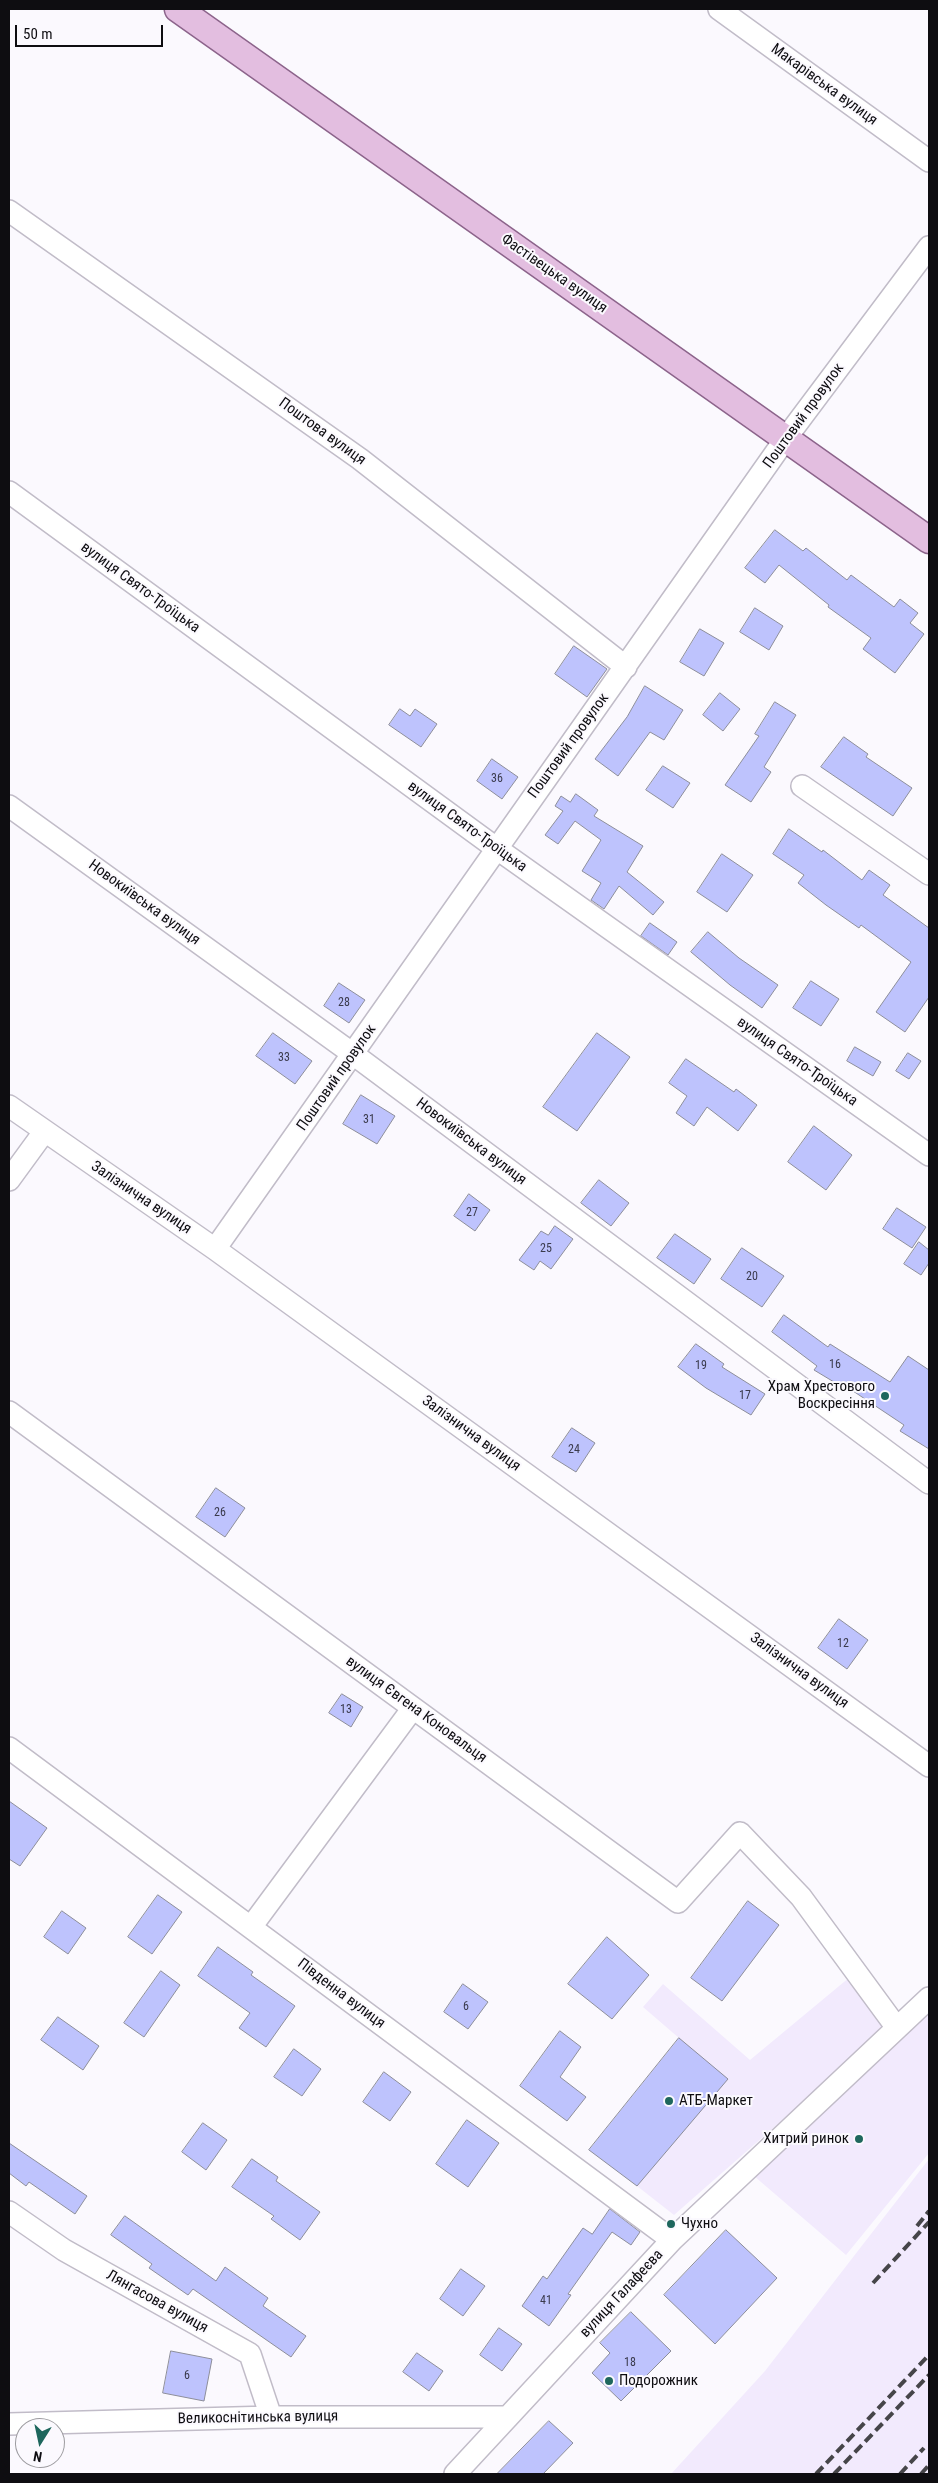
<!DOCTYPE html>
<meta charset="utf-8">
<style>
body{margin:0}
#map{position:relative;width:938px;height:2483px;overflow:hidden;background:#fbf9fe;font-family:"Roboto Condensed",sans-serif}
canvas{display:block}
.frame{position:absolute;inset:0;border:10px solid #0e0d11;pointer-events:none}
.north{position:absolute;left:15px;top:2418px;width:50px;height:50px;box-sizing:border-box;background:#fbf9fe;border:1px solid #9c9b9f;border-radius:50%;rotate:190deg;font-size:14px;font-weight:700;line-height:20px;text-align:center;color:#0e0d11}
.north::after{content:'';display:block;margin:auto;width:18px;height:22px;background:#1e675d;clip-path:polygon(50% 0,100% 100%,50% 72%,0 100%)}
.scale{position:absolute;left:15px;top:25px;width:148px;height:22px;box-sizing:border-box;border:2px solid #0e0d11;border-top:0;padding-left:6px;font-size:15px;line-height:18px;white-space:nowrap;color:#0e0d11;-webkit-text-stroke:4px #fbf9fe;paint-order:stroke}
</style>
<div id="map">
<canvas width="938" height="2483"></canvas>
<div class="frame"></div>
<div class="north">N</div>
<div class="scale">50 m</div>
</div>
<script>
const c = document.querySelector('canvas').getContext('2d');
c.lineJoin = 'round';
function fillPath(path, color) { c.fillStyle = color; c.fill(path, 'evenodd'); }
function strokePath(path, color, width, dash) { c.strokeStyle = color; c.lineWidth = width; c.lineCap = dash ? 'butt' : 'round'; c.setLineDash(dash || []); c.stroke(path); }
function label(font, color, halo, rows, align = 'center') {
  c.font = font + ' "Roboto Condensed",sans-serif'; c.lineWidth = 4; c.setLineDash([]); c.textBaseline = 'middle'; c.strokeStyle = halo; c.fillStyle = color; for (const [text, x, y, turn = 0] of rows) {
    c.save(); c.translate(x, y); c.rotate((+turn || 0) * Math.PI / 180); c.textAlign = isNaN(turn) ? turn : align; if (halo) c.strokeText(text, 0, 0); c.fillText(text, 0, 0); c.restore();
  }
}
const built = new Path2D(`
 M 856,1972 L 894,2022 L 674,2215 L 637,2186 L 679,2038 L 643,2007 L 663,1984 L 750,2060 Z
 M 929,2013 L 929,2153 L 846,2255 L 754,2176 L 803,2124 Z
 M 929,2159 L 929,2474 L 671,2474 L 765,2371 Z`);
const building = new Path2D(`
 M 775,530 L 803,551 L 806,548 L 847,580 L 851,575 L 894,607 L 900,599 L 918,613 L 910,623 L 924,634 L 895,673 L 863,649 L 871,638 L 828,607 L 829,605 L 779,565 L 765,583 L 745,568 Z
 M 755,608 L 783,626 L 769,650 L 740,632 Z
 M 700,629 L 724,643 L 704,676 L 680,662 Z
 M 574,646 L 607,669 L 587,697 L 555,674 Z
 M 645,686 L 683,710 L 664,740 L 650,732 L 618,776 L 595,759 L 627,717 Z
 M 720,693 L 740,709 L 723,731 L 703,715 Z
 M 775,702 L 796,715 L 764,767 L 771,772 L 751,802 L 725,785 L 759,736 L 755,734 Z
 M 400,709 L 410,716 L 415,709 L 437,724 L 421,747 L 389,725 Z
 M 844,737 L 868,754 L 866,757 L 912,788 L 893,816 L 821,767 Z
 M 492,759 L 518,777 L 502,799 L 477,781 Z
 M 663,766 L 690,783 L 673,808 L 646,790 Z
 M 576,794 L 598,810 L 594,816 L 643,846 L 627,872 L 664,902 L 653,915 L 619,886 L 604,909 L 591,900 L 601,883 L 582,871 L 601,840 L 575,821 L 558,844 L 545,835 L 563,811 L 555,806 L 561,796 L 570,802 Z
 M 789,829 L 822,852 L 823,850 L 862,880 L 869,870 L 890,885 L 883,895 L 929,928 L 929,997 L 905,1032 L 876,1012 L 911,962 L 861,925 L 859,928 L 826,905 L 798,883 L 804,875 L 773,854 Z
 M 722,854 L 753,875 L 727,912 L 697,892 Z
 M 650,923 L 677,942 L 668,955 L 641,936 Z
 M 708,932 L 739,958 L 778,985 L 762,1008 L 730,985 L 691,952 Z
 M 811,981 L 839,999 L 821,1026 L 793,1008 Z
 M 339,983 L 365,1000 L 349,1023 L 324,1006 Z
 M 273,1033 L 312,1061 L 295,1084 L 256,1056 Z
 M 597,1033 L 630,1057 L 577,1131 L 543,1107 Z
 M 855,1047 L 881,1062 L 873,1076 L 847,1061 Z
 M 908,1053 L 921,1061 L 909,1079 L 896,1071 Z
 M 686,1059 L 734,1092 L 736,1089 L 757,1105 L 738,1131 L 707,1107 L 694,1126 L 676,1113 L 687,1096 L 669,1083 Z
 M 361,1095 L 395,1116 L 377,1144 L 343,1124 Z
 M 814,1126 L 852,1155 L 826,1190 L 788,1162 Z
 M 599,1180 L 629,1203 L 611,1226 L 581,1203 Z
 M 469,1194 L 490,1210 L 475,1231 L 454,1216 Z
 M 897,1208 L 926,1227 L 912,1248 L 883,1229 Z
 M 555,1226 L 573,1239 L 551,1269 L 540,1261 L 534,1270 L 519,1260 L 541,1231 L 548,1235 Z
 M 675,1234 L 711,1259 L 694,1284 L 657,1258 Z
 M 919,1242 L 929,1250 L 929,1263 L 921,1275 L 904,1264 Z
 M 742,1248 L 784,1276 L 762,1307 L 721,1279 Z
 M 784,1315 L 828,1347 L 830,1344 L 890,1382 L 908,1356 L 929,1370 L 929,1449 L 900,1431 L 904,1425 L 841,1383 L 839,1385 L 814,1370 L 817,1366 L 772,1332 Z
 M 696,1344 L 724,1364 L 722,1367 L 765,1394 L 751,1415 L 706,1388 L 678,1367 Z
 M 572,1428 L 595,1443 L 576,1472 L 552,1457 Z
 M 216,1488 L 245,1508 L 225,1537 L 196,1517 Z
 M 839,1619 L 868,1640 L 847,1669 L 818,1648 Z
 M 342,1694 L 363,1707 L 351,1727 L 329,1713 Z
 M 9,1801 L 47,1828 L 20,1866 L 9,1859 Z
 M 158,1895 L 182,1912 L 152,1954 L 128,1937 Z
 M 748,1901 L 779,1925 L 722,2001 L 691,1978 Z
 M 62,1911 L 86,1928 L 68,1954 L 44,1937 Z
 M 607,1937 L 649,1975 L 612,2019 L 568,1984 Z
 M 218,1947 L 253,1972 L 251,1975 L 295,2006 L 266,2047 L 239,2028 L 250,2013 L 198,1976 Z
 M 161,1971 L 180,1985 L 144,2037 L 124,2023 Z
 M 463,1984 L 488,2002 L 468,2029 L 444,2012 Z
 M 58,2017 L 99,2046 L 83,2070 L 41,2040 Z
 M 560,2031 L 581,2047 L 560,2077 L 586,2097 L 567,2121 L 520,2086 Z
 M 679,2038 L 728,2079 L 637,2186 L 589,2150 Z
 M 294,2049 L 321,2069 L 302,2096 L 274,2077 Z
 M 384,2072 L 411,2092 L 390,2121 L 363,2102 Z
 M 467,2120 L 499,2143 L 468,2187 L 436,2164 Z
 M 203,2123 L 227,2140 L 206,2170 L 182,2152 Z
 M 9,2143 L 87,2196 L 75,2214 L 29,2182 L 26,2186 L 9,2173 Z
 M 252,2159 L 278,2177 L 276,2181 L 320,2212 L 300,2240 L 271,2219 L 274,2216 L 232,2187 Z
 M 610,2209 L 640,2232 L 631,2245 L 612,2232 L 568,2294 L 571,2295 L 549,2326 L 522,2306 L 543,2276 L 547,2279 L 583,2228 L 592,2234 Z
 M 125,2216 L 216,2281 L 225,2267 L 268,2298 L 263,2306 L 306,2336 L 291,2357 L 193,2289 L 188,2295 L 149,2268 L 152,2264 L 111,2235 Z
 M 726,2230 L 777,2278 L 715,2344 L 664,2295 Z
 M 461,2269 L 485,2286 L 463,2316 L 440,2299 Z
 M 631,2312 L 671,2351 L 621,2401 L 592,2373 L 610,2353 L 600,2343 Z
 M 499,2328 L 522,2344 L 502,2371 L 480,2355 Z
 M 171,2351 L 212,2359 L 204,2401 L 163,2393 Z
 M 417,2353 L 443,2371 L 429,2391 L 403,2372 Z
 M 549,2421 L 573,2443 L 543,2474 L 497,2474 Z`);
const minor = new Path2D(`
 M 719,9 L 929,161
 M 9,211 L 360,459 L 626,667
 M 9,492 L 496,848 L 929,1155
 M 802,786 L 929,874
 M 9,806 L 353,1054 L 929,1483
 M 9,1106 L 215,1249 L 929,1766
 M 9,1180 L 44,1132
 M 215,1249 L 786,438 L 929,247
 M 9,1412 L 678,1902 L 740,1833 L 801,1897 L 897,2028
 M 9,1748 L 672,2240
 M 251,1927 L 413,1708
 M 9,2212 L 64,2250 L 250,2354 L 271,2417
 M 9,2424 L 271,2417 L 508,2417
 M 455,2474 L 672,2240 L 929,1998`);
const major = new Path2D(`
 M 178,9 L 929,540`);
const rail = new Path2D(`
 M 917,2226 L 929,2211
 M 873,2283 L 929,2222
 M 816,2474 L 929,2355
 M 834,2474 L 929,2375
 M 900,2474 L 924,2448
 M 921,2474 L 929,2465`);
const markers = [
 [885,1396,5,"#1e675d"],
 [669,2101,5,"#1e675d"],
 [859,2139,5,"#1e675d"],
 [671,2224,5,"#1e675d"],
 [609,2381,5,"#1e675d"]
];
const numberNames = [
 ["36",497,779],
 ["28",344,1003],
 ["33",284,1058],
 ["31",369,1120],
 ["27",472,1213],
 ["25",546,1249],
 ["20",752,1277],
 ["16",835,1365],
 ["19",701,1366],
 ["17",745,1396],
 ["24",574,1450],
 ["26",220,1513],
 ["12",843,1644],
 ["13",346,1710],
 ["6",466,2007],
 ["41",546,2301],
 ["18",630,2363],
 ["6",187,2376]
];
const streetNames = [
 ["Макарівська вулиця",824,85,36],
 ["Фастівецька вулиця",554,274,35],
 ["Поштовий провулок",804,416,-54],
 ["Поштова вулиця",322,432,36],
 ["вулиця Свято-Троїцька",140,588,36],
 ["Поштовий провулок",569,746,-54],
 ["вулиця Свято-Троїцька",467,827,36],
 ["Новокиївська вулиця",144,903,36],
 ["вулиця Свято-Троїцька",797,1062,35],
 ["Поштовий провулок",337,1078,-55],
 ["Новокиївська вулиця",471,1142,37],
 ["Залізнична вулиця",141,1198,34],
 ["Залізнична вулиця",471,1434,36],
 ["Залізнична вулиця",799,1671,36],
 ["вулиця Євгена Коновальця",416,1710,36],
 ["Південна вулиця",341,1994,37],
 ["вулиця Галафеєва",622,2294,-47],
 ["Лянгасова вулиця",157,2302,29],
 ["Великоснітинська вулиця",258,2418,-1]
];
const poiNames = [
 ["Храм Хрестового",875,1387,"right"],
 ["Воскресіння",875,1404,"right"],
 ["АТБ-Маркет",679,2101],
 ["Хитрий ринок",849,2139,"right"],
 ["Чухно",681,2224],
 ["Подорожник",619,2381]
];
fillPath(built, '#f2eafd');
fillPath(building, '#bec3fd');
strokePath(building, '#8d8e9a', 1);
strokePath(minor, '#c1bcc8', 24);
strokePath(major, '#8c648b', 29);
strokePath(minor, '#fff', 21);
strokePath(major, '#e3bee0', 26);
strokePath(rail, '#464549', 4, [10, 5]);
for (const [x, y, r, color] of markers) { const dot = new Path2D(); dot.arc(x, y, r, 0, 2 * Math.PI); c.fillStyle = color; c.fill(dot); strokePath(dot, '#fbf9fe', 2); }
label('12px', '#3a3a4c', null, numberNames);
label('15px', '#0e0d11', '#fbf9fe', streetNames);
label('15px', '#0e0d11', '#fbf9fe', poiNames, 'left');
</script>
